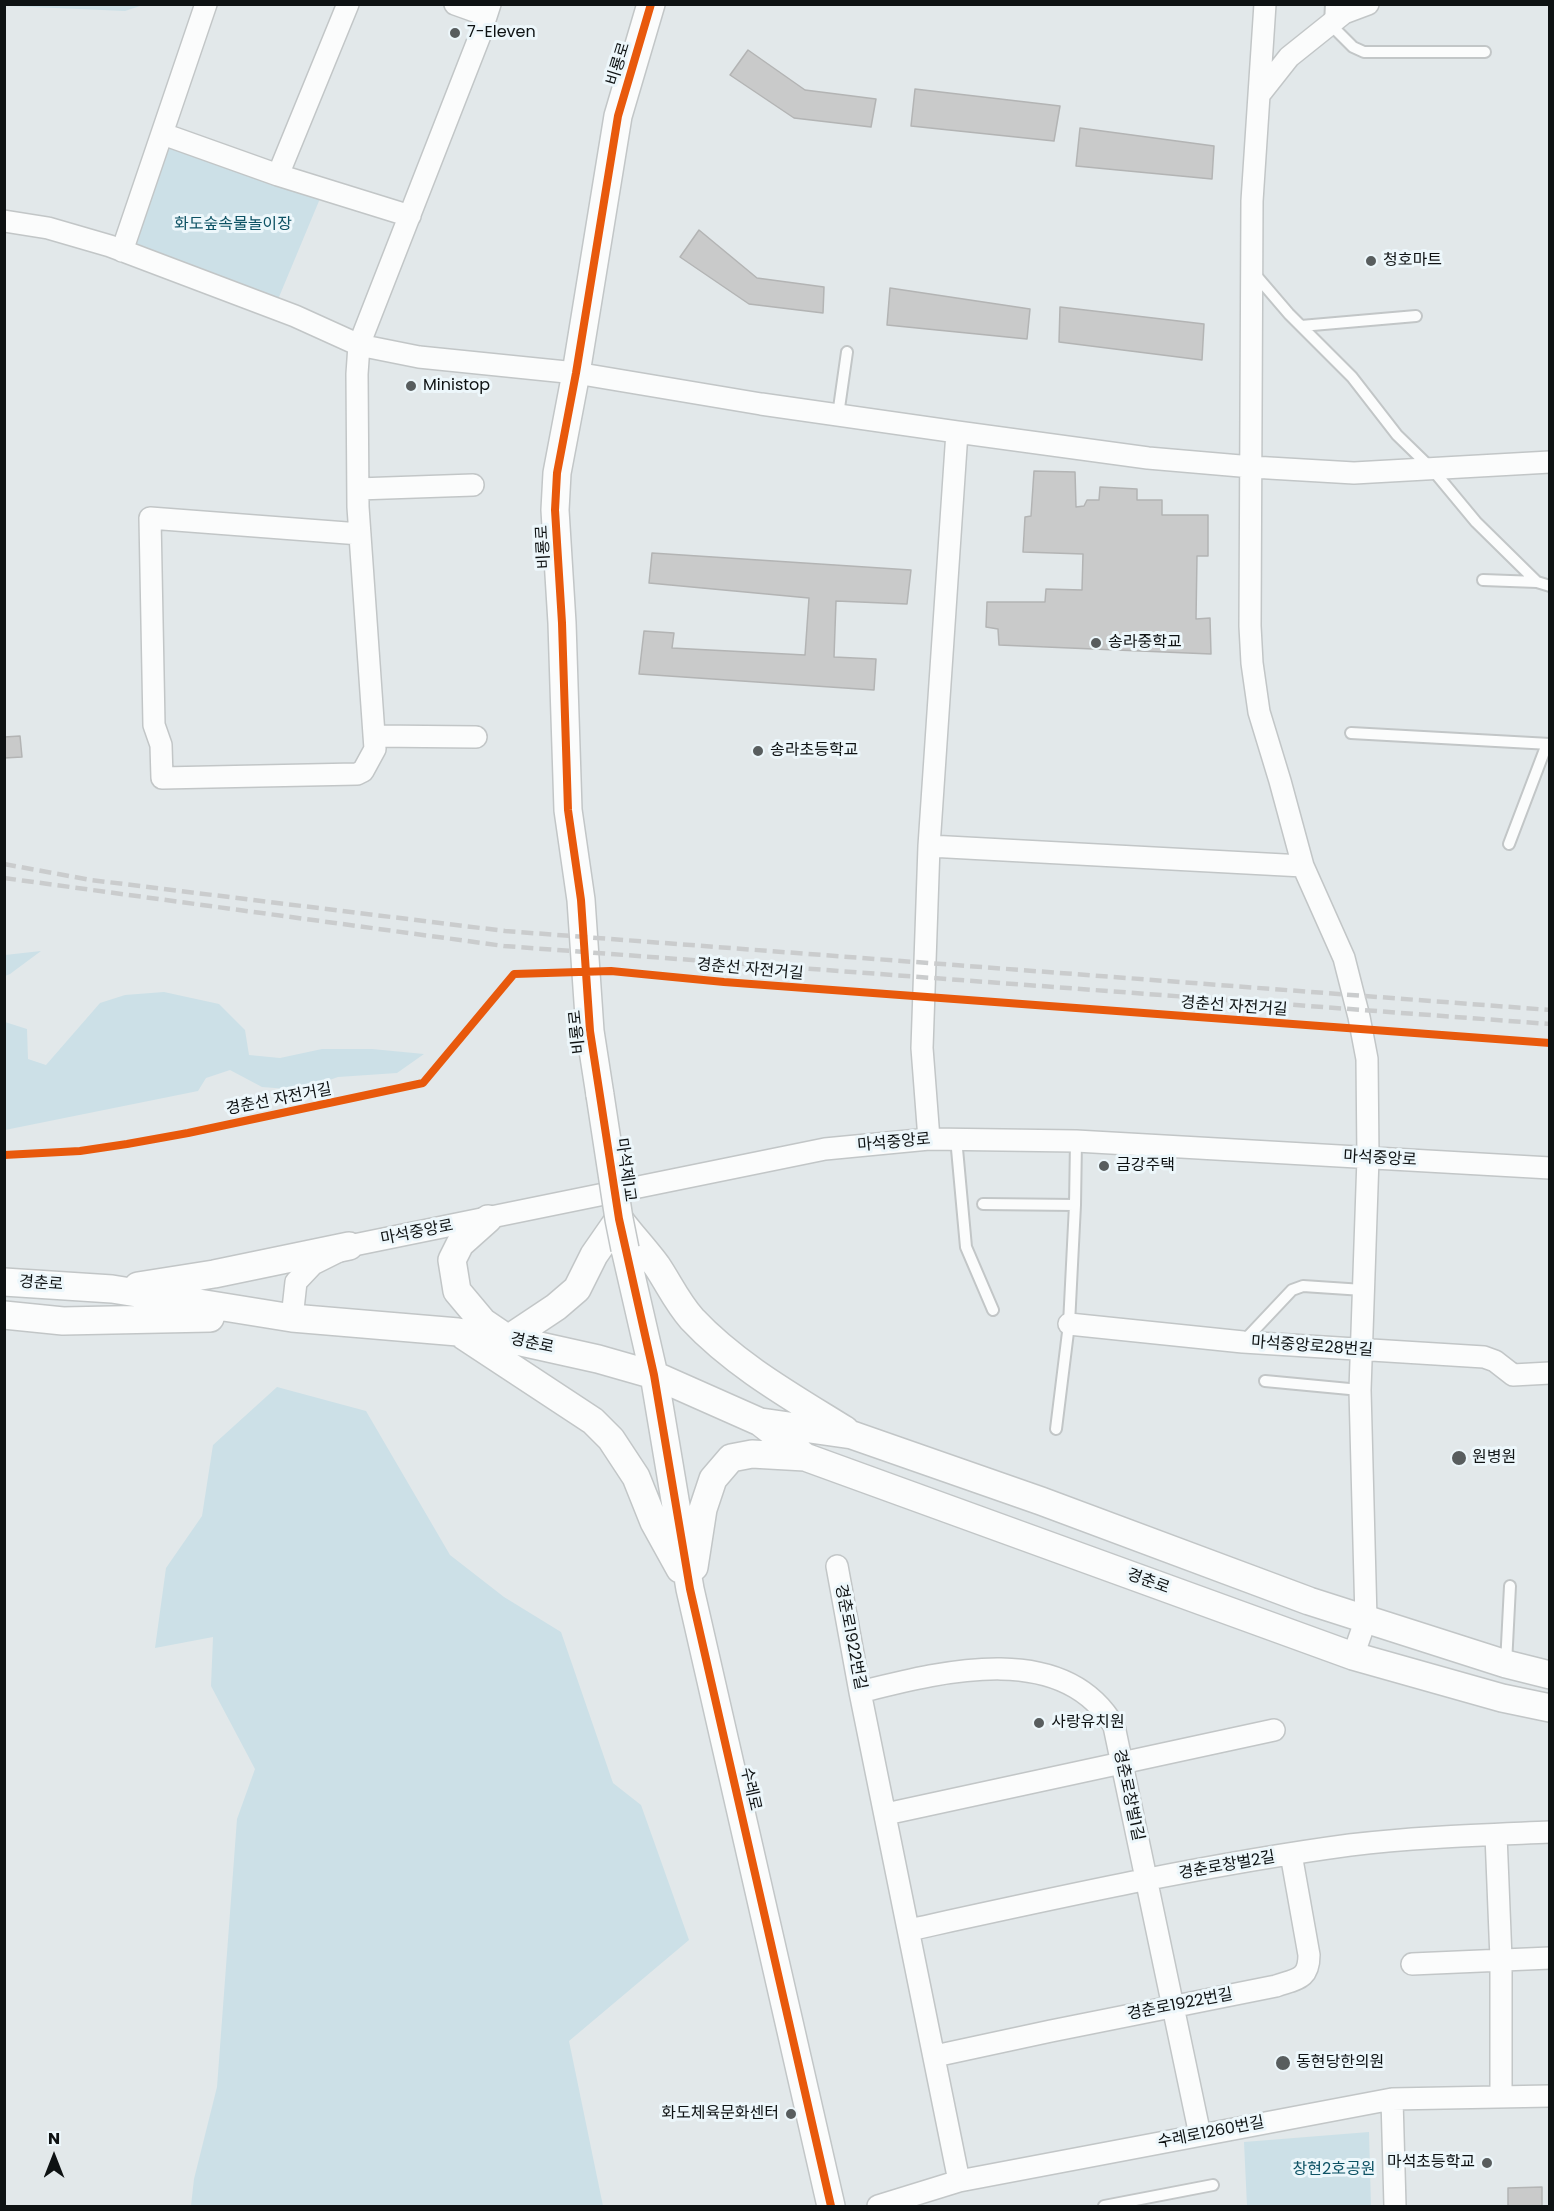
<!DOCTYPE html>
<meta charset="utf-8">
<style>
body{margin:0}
#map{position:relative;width:1554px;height:2211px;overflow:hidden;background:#e2e8ea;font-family:Poppins,sans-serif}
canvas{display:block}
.frame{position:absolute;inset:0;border:6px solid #0e1213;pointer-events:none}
.north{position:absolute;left:24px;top:2127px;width:60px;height:60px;-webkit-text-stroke:4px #edf7fb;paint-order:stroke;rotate:0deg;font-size:16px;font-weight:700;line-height:24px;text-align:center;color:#0e1213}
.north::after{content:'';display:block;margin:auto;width:21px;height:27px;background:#0e1213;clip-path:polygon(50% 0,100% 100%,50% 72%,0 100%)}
</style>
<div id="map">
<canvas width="1554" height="2211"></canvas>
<div class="frame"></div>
<div class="north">N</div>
</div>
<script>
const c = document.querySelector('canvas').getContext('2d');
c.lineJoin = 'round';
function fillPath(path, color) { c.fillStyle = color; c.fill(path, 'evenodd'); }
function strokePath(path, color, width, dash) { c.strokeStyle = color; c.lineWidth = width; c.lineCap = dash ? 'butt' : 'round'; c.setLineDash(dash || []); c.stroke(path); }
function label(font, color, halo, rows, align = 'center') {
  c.font = font + ' Poppins,"Noto Sans KR",sans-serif'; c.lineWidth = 6; c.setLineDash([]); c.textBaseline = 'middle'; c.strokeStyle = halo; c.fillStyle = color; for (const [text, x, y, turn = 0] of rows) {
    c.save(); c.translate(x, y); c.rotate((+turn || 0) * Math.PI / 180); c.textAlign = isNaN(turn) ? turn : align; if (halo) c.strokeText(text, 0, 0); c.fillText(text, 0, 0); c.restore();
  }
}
const green = new Path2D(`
 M 6,5 L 143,5 L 125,11 L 10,6 Z
 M 163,134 L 324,189 L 274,309 L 122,251 Z
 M 41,951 L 10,974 L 5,976 L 5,955 Z
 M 164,992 L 219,1004 L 245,1030 L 249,1055 L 280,1058 L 322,1049 L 372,1049 L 424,1054 L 397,1073 L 338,1077 L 301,1090 L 262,1087 L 230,1070 L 206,1078 L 198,1091 L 5,1130 L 5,1022 L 27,1029 L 28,1059 L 46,1065 L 100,1003 L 125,995 Z
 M 277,1387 L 366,1411 L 450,1555 L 504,1597 L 561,1632 L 613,1783 L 641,1805 L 689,1940 L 569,2041 L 603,2206 L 191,2206 L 194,2179 L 217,2087 L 237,1819 L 255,1769 L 211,1686 L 213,1637 L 155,1648 L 166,1568 L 202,1516 L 213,1445 Z
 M 1369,2132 L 1371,2206 L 1247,2206 L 1244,2142 Z`);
const building = new Path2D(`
 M 748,50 L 805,90 L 876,99 L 871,127 L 794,118 L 730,75 Z
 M 915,89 L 1060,106 L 1054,141 L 911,126 Z
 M 1080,128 L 1214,146 L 1212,179 L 1076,166 Z
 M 699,230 L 757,278 L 824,287 L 823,313 L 749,304 L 680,257 Z
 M 890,288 L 1030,309 L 1027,339 L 887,325 Z
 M 1060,307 L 1204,324 L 1202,360 L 1059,342 Z
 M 1034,471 L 1075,472 L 1076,507 L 1084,506 L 1087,500 L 1099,500 L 1100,487 L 1137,489 L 1137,500 L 1162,500 L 1162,515 L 1208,515 L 1208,556 L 1197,556 L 1196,619 L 1210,618 L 1211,654 L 999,645 L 998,629 L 986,627 L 987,602 L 1045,602 L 1046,589 L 1082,590 L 1083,554 L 1023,552 L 1025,517 L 1031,516 Z
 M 652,553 L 911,570 L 907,604 L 836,601 L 834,657 L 876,659 L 874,690 L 639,674 L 644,631 L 674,633 L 672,648 L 805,655 L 809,598 L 649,583 Z
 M 20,736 L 22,757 L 4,758 L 4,737 Z
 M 1542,2187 L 1542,2206 L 1508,2206 L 1508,2188 Z`);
const service = new Path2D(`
 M 1331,4 L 1330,24 L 1353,47 L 1364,52 L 1485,52
 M 1253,272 L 1289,314 L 1352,377 L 1397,435 L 1432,469 L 1476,522 L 1537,582
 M 1301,326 L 1416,316
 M 838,415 L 847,352
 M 1483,580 L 1537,582 L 1550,586
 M 1351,733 L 1550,744
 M 1509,844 L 1547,744
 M 956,1138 L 966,1247 L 993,1310
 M 983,1204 L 1075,1205
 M 1243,1342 L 1292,1290 L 1303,1286 L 1363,1290
 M 1265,1381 L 1360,1390
 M 1056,1429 L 1069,1324 L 1075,1205 L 1076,1141
 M 1506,1664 L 1510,1586
 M 1104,2206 L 1213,2185`);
const minor = new Path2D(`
 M 455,4 L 486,15
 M 1265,4 L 1252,201 L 1250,626 L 1252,663 L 1259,712 L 1280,781 L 1303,866 L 1344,958 L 1359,1017 L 1367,1059 L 1368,1158 L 1360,1390 L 1366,1619 L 1353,1656
 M 1259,95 L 1289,57 L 1344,13 L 1368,4
 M 163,134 L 278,175 L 410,216
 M 278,175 L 348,4
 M 4,221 L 48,228 L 110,246 L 295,316 L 359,345 L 419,357 L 576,373 L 761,404 L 957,432 L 1148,458 L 1252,467 L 1354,473 L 1550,462
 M 122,251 L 206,4
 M 957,432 L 929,846 L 1303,866
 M 358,489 L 473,485
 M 360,534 L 150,518 L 154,725 L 161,745 L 162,778 L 357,774 L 363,771 L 375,749 L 358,507 L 357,374 L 359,345 L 479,38 L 490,4
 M 374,736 L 476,737
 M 929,1139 L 922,1048 L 929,846
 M 292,1318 L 296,1282 L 313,1264 L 349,1246 L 825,1149 L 929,1139 L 1076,1141 L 1550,1168
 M 1069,1324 L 1243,1342 L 1484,1357 L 1495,1361 L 1513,1375 L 1550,1373
 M 837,1566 L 860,1692 L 959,2181
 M 860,1692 C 940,1672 1063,1639 1114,1726 L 1200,2135
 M 886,1814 L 1274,1730
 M 1496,1835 L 1501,1959 L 1501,2097
 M 909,1930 C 1055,1898 1202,1865 1350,1845 C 1416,1837 1483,1835 1550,1832
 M 1412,1964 L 1550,1958
 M 935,2056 L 1051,2031 L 1276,1986 C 1296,1979 1309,1980 1309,1955 L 1291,1854
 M 1392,2099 L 1395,2206
 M 878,2206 L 959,2181 L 1392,2099 L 1550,2096`);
const tertiary = new Path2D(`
 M 600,1095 L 590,1031 L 581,900 L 568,810 L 562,623 L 555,510 L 557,473 L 576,373 L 618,116 L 651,4
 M 488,1219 L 460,1244 L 452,1260 L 457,1291 L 483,1322 L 508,1339 L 556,1307 L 577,1289 L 594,1255 L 619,1219 C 631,1235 645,1250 657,1266 C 669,1284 677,1302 692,1319 C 735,1365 792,1397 845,1430
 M 625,1249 L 654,1375 L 690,1589 L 831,2206
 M 4,1282 L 112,1289 L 292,1318 L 458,1332 L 508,1339 L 598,1359 L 654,1375 L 760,1422 L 805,1457 L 1353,1656 L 1502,1698 L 1550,1708
 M 138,1286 L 214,1274 L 349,1246
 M 4,1315 L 63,1321 L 210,1318
 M 464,1336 L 593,1421 L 611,1439 L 636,1477 L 654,1522 L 680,1569
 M 761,1422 L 852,1435 L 1041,1501 L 1309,1601 L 1506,1664 L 1550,1675
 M 694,1567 L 703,1509 L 713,1479 L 731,1458 L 752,1454 L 805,1457`);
const rail = new Path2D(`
 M 4,864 L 91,880 L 505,931 L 1550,1010
 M 4,878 L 504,946 L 1550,1024`);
const tertiaryBridge = new Path2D(`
 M 600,1095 L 619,1219 L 625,1249`);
const cycleway = new Path2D(`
 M 651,4 L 618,116 L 576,373 L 557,473 L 555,510 L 562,623 L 568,810 L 581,900 L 590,1031 L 619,1219 L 654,1375 L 690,1589 L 831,2206
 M 4,1155 L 80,1151 L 127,1144 L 188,1133 L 423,1083 L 514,974 L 611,971 L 724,982 L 1550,1043`);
const markers = [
 [455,33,6,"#585d5e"],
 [1371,261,6,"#585d5e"],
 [411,386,6,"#585d5e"],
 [1096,643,6,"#585d5e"],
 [758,751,6,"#585d5e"],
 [1104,1166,6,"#585d5e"],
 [1459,1458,8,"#585d5e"],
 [1039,1723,6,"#585d5e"],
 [1283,2063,8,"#585d5e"],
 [791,2114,6,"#585d5e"],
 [1487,2163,6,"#585d5e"]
];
const poiNames = [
 ["7-Eleven",467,33],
 ["청호마트",1383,261],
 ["Ministop",423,386],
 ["송라중학교",1108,643],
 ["송라초등학교",770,751],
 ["금강주택",1116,1166],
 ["원병원",1472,1458],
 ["사랑유치원",1051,1723],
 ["동현당한의원",1296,2063],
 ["화도체육문화센터",779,2114,"right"],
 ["마석초등학교",1475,2163,"right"]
];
const streetNames = [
 ["비룡로",619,64,-73],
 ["비룡로",544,547,-93],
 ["경춘선 자전거길",750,970,5],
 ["경춘선 자전거길",1234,1007,4],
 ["비룡로",578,1032,-96],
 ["경춘선 자전거길",279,1100,-11],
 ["마석중앙로",894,1143,-5],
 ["마석중앙로",1380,1159,3],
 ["마석제1교",625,1170,82],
 ["마석중앙로",417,1233,-11],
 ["경춘로",41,1284,4],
 ["경춘로",532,1344,12],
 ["마석중앙로28번길",1312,1347,4],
 ["경춘로",1148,1582,20],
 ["경춘로1922번길",850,1637,79],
 ["수레로",750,1789,77],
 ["경춘로창벌1길",1128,1795,78],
 ["경춘로창벌2길",1227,1866,-10],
 ["경춘로1922번길",1180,2005,-11],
 ["수레로1260번길",1211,2133,-11]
];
const parkNames = [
 ["화도숲속물놀이장",233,225],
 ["창현2호공원",1334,2170]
];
fillPath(green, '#cce0e7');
fillPath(building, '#c9caca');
strokePath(building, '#b3b4b4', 1.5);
strokePath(service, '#c2c6c7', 14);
strokePath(minor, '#c2c6c7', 24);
strokePath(tertiary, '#c2c6c7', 30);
strokePath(service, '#fbfcfc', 10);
strokePath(minor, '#fbfcfc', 21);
strokePath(tertiary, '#fbfcfc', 27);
strokePath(rail, '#cacccd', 4.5, [12, 6]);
strokePath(tertiaryBridge, '#c2c6c7', 30, []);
strokePath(tertiaryBridge, '#fbfcfc', 27);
strokePath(cycleway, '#e8590c', 8);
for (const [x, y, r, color] of markers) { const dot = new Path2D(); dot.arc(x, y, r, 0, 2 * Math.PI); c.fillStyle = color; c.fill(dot); strokePath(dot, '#edf7fb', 2); }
label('16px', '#0e1213', '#edf7fb', poiNames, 'left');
label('16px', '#0e1213', '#edf7fb', streetNames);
label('16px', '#0d5264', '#edf7fb', parkNames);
</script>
